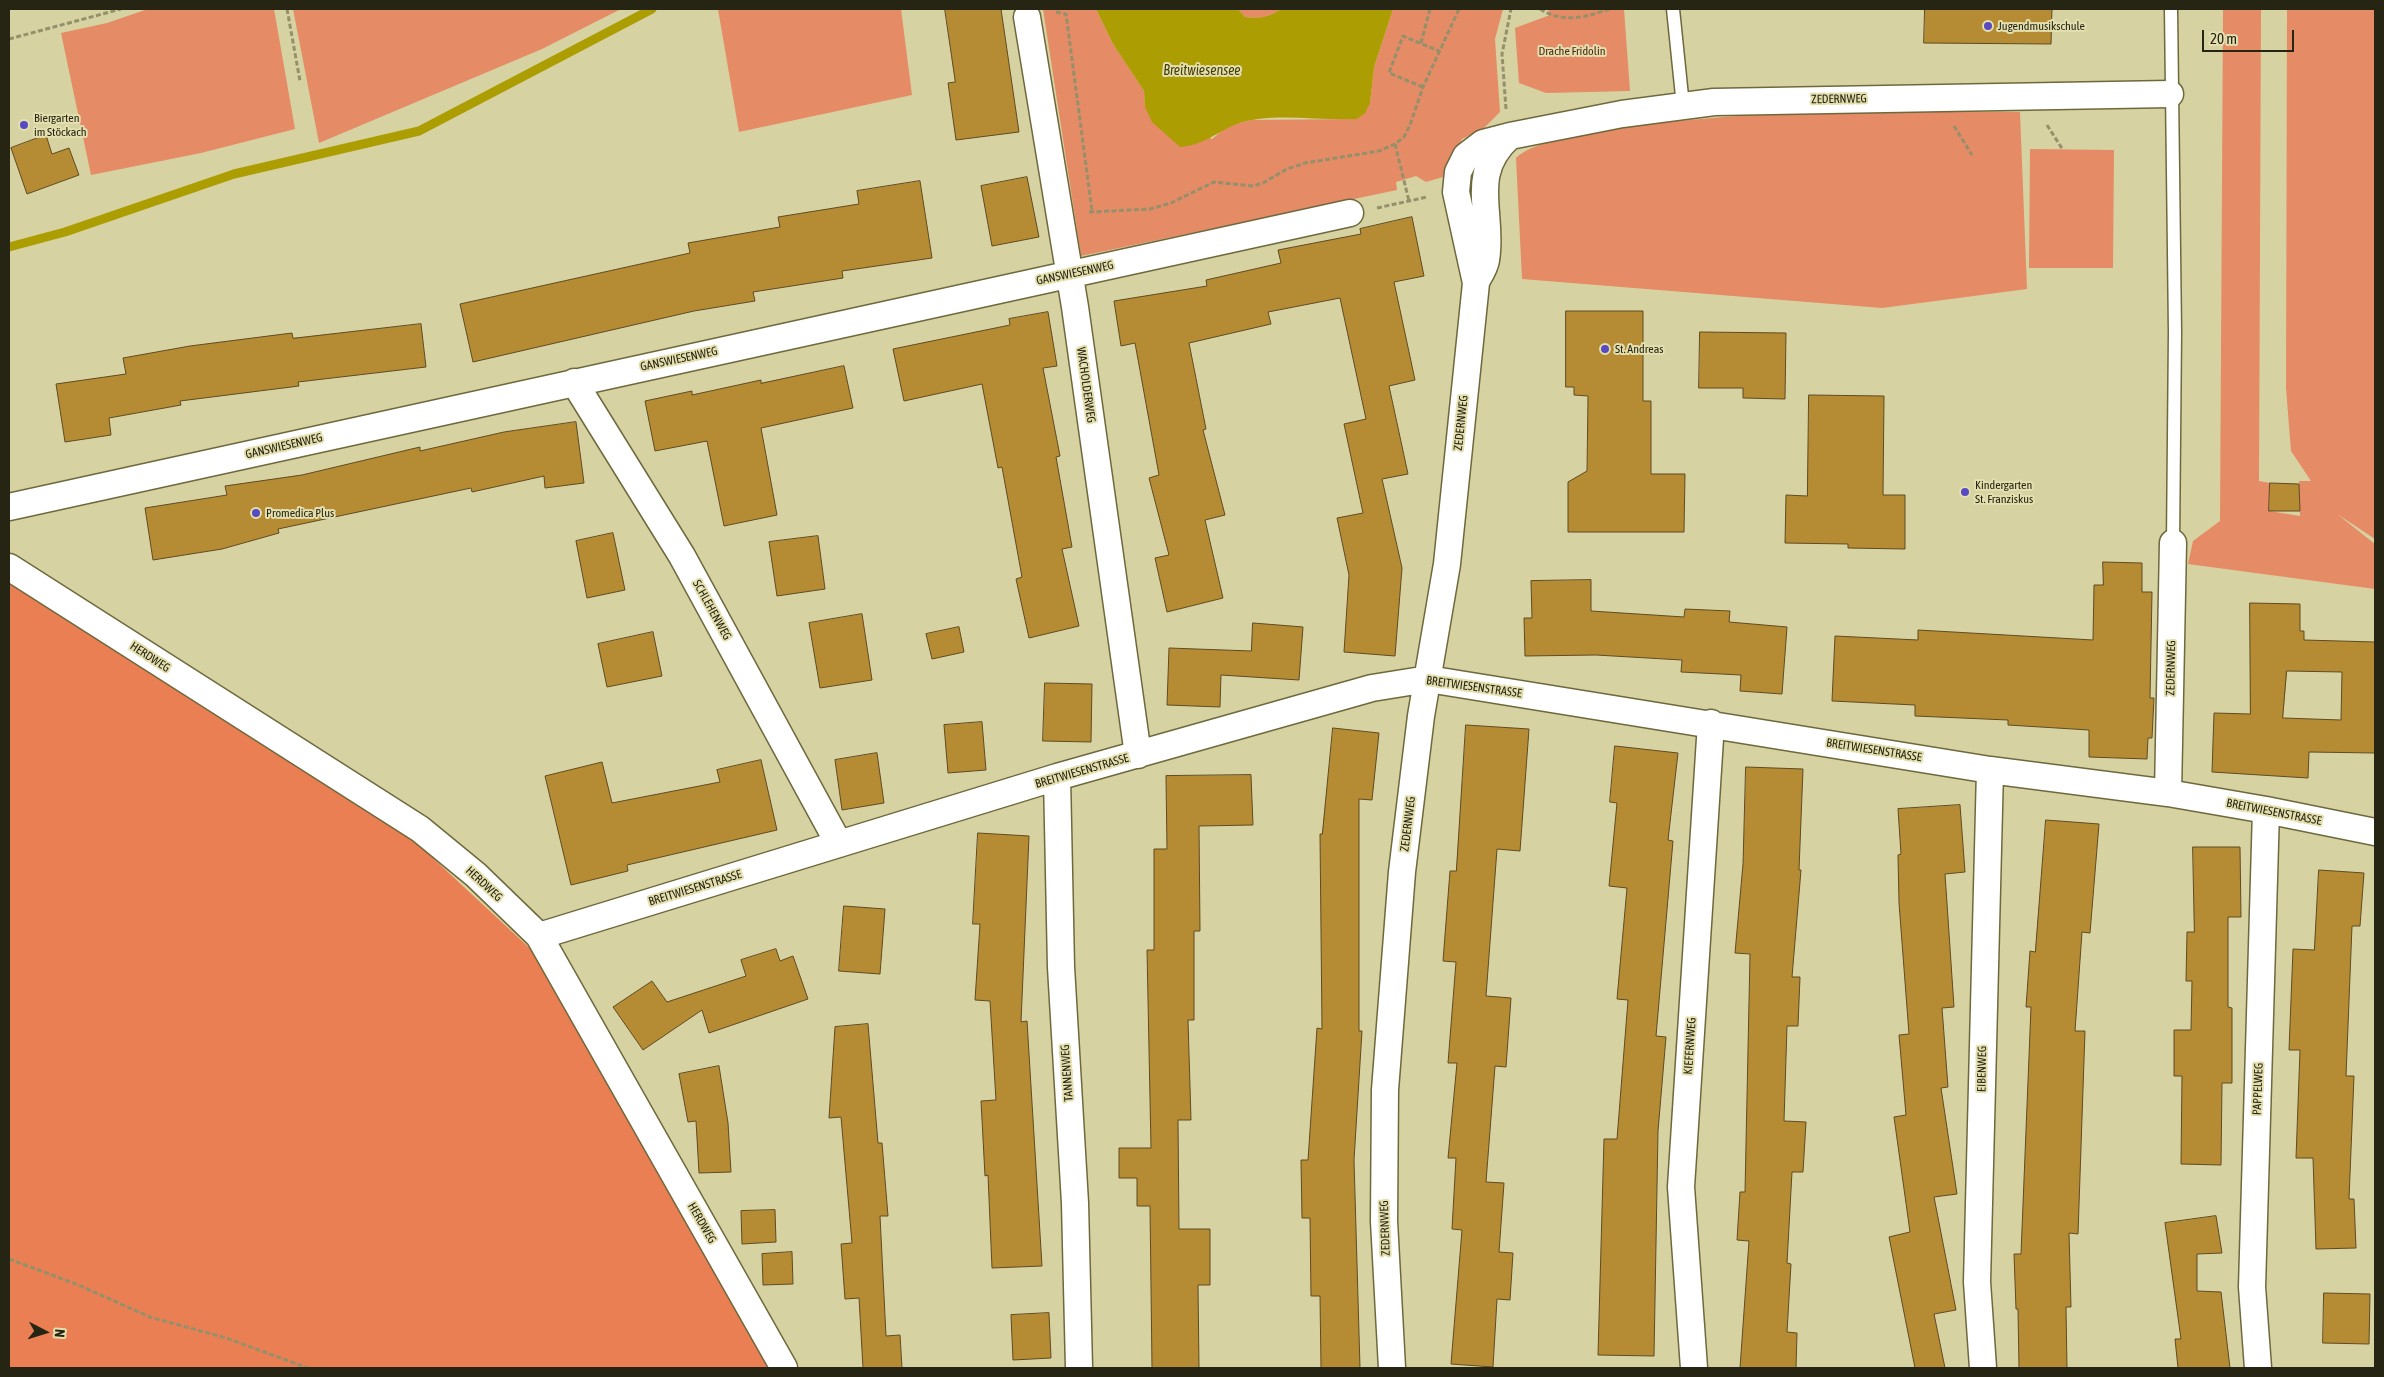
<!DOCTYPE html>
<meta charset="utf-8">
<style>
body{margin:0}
#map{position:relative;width:2384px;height:1377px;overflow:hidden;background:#d7d2a2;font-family:"Asap Condensed",sans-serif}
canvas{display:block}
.frame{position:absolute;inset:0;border:10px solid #262412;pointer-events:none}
.north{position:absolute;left:20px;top:1307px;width:50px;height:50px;-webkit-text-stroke:4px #e4dfaf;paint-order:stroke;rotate:95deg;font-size:14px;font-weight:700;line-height:20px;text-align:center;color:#262412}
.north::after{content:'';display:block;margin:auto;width:18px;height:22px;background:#262412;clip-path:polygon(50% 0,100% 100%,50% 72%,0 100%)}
.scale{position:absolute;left:2202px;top:30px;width:92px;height:22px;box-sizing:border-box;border:2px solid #262412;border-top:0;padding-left:6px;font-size:15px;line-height:18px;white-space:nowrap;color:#262412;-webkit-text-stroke:4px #e4dfaf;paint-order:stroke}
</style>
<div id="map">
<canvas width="2384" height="1377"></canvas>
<div class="frame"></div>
<div class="north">N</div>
<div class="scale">20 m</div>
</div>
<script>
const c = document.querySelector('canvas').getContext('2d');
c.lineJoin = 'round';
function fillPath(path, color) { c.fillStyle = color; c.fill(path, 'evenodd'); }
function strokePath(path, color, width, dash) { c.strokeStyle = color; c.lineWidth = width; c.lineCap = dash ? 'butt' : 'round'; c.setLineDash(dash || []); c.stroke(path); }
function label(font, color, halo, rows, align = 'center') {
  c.font = font + ' "Asap Condensed",sans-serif'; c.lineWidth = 4; c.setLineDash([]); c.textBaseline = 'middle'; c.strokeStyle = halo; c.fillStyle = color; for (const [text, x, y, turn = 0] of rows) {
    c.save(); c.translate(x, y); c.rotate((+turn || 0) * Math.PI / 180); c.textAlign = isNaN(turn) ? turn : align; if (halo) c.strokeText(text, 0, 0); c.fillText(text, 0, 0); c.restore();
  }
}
const green = new Path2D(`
 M 148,9 L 274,9 L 295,129 L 201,153 L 91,175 L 61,33 L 107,23 Z
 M 293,9 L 621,9 L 542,49 L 319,143 Z
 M 718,9 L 901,9 L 912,95 L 739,132 Z
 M 1043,9 L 1096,9 L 1113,44 L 1144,91 L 1145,107 L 1212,139 L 1228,126 L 1251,120 L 1357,119 L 1370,103 L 1374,67 L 1393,9 L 1503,9 L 1495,39 L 1500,112 L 1484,128 L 1462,139 L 1443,177 L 1426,182 L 1416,176 L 1396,182 L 1397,190 L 1081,256 Z
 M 1238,9 L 1281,9 C 1269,17 1260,19 1245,17 Z
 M 1548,9 L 1624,9 L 1630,91 L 1546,93 L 1519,83 L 1515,28 L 1550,15 Z
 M 2223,9 L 2261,9 L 2259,481 L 2270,483 L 2269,511 L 2300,516 L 2299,481 L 2311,481 L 2291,451 L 2286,388 L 2287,9 L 2375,9 L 2375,539 L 2337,514 L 2375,544 L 2375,589 L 2188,564 L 2193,541 L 2220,521 Z
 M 1814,111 L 2020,112 L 2027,289 L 1882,308 L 1522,279 L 1516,158 C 1549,124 1759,115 1814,111 Z
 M 2030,149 L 2114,150 L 2113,268 L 2029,268 Z`);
const forest = new Path2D(`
 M 9,567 L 408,835 L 536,954 L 771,1368 L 9,1368 Z`);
const water = new Path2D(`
 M 1096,9 L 1238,9 L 1245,17 C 1260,19 1269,17 1281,9 L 1393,9 L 1374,67 L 1370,103 L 1365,113 L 1357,119 C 1323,121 1286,114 1252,120 C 1223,124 1212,144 1180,147 L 1152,122 L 1145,107 L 1144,91 L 1113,44 Z`);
const stream = new Path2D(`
 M 9,247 L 65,232 L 234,174 L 419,131 L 652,9`);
const building = new Path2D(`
 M 945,9 L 1001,9 L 1019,132 L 956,140 L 948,83 L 955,82 Z
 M 1925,9 L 2052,9 L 2051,44 L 1924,43 Z
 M 46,135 L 52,154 L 69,148 L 79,175 L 27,194 L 11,148 Z
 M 1027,177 L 1039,237 L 992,246 L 981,186 Z
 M 920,181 L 932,258 L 842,271 L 843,278 L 753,292 L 755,301 L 694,311 L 473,362 L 460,304 L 690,253 L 688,243 L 780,227 L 778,217 L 859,204 L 857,191 Z
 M 1412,217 L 1424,276 L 1394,282 L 1415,380 L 1389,386 L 1408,474 L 1382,479 L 1402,568 L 1395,656 L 1344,652 L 1349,575 L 1337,518 L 1363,513 L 1344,424 L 1366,419 L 1340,298 L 1268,312 L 1271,324 L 1189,343 L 1206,429 L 1203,430 L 1225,515 L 1205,520 L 1223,598 L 1167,612 L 1155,558 L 1169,555 L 1149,478 L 1159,475 L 1135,343 L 1121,346 L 1114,301 L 1207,286 L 1206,280 L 1281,263 L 1278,250 L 1361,234 L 1360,229 Z
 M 1566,311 L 1643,311 L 1643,401 L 1651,401 L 1651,474 L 1685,474 L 1684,532 L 1568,532 L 1568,482 L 1587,471 L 1588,396 L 1574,395 L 1574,387 L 1566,387 Z
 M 1048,312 L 1057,366 L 1043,368 L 1060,456 L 1056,457 L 1072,547 L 1062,549 L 1079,626 L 1029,638 L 1016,579 L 1022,577 L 1002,467 L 998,468 L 982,384 L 904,401 L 893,349 L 1010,325 L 1009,319 Z
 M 421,324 L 426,367 L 298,382 L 299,386 L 180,401 L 181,405 L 109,418 L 111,435 L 65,442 L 56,384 L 126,374 L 123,358 L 190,346 L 292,333 L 293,338 Z
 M 1700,332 L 1786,333 L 1785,399 L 1743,398 L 1743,388 L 1699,388 Z
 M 844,366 L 853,408 L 761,428 L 777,515 L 724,526 L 707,441 L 655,451 L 645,401 L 692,391 L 692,395 L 761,380 L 761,383 Z
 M 1809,395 L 1884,396 L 1883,495 L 1905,495 L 1905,549 L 1848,548 L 1848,544 L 1785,543 L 1786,495 L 1807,496 Z
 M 576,422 L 584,483 L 545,488 L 544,476 L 472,492 L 471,488 L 278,529 L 279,533 L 222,549 L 153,560 L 145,508 L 227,495 L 225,486 L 302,475 L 420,447 L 420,451 L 504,432 Z
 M 2270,483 L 2299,484 L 2300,511 L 2269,511 Z
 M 613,533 L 625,590 L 587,598 L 576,541 Z
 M 818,536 L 825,589 L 777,596 L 769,542 Z
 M 2103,562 L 2142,563 L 2142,592 L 2152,592 L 2150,698 L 2154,698 L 2152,738 L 2148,738 L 2147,759 L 2089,757 L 2089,730 L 2008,725 L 2008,720 L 1915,716 L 1915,705 L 1832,701 L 1835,636 L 1918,640 L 1918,630 L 2093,640 L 2094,585 L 2103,585 Z
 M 1591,580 L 1591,611 L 1684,617 L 1685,609 L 1730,611 L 1729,622 L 1787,627 L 1782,694 L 1740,691 L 1741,675 L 1681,672 L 1682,660 L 1596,655 L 1525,656 L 1524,618 L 1532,618 L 1531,581 Z
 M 2250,603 L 2300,604 L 2300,631 L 2304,631 L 2304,640 L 2375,642 L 2375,753 L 2309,752 L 2308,778 L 2212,772 L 2214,713 L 2250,714 ZM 2287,671 L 2342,672 L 2341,720 L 2283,718 Z
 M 862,614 L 872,680 L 820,688 L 809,623 Z
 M 1253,623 L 1303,627 L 1299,680 L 1221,675 L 1220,707 L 1167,705 L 1169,648 L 1251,651 Z
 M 959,627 L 964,652 L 932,659 L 926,634 Z
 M 653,632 L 662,676 L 607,687 L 598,644 Z
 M 1045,683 L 1092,684 L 1091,742 L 1043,741 Z
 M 982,722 L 986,770 L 948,773 L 944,725 Z
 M 1466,725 L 1529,729 L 1520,851 L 1497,849 L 1486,996 L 1511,998 L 1506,1067 L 1495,1066 L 1486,1182 L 1504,1183 L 1499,1252 L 1513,1253 L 1510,1300 L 1497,1299 L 1493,1367 L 1451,1364 L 1462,1230 L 1452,1229 L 1456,1158 L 1448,1158 L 1457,1063 L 1448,1063 L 1456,962 L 1443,961 L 1450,871 L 1456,871 Z
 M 1333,728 L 1379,733 L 1372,800 L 1359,799 L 1359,1031 L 1362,1031 L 1354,1160 L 1360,1368 L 1321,1368 L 1320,1296 L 1311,1296 L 1310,1218 L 1302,1218 L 1301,1160 L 1308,1160 L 1317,1028 L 1322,1029 L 1320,834 L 1322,834 Z
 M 1615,746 L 1678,753 L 1668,840 L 1673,841 L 1656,1036 L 1666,1037 L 1658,1131 L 1654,1356 L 1598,1355 L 1604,1139 L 1617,1139 L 1628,1000 L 1617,999 L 1627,888 L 1609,886 L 1617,803 L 1610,802 Z
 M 877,753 L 884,803 L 842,810 L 835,760 Z
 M 761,760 L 777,830 L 627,865 L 628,871 L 571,885 L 545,776 L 602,762 L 612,803 L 720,782 L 717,770 Z
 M 1746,767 L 1803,769 L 1799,870 L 1801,870 L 1792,977 L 1800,977 L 1798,1026 L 1787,1026 L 1784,1121 L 1806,1122 L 1803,1172 L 1792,1172 L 1787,1263 L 1791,1264 L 1787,1332 L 1797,1333 L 1796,1368 L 1740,1368 L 1749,1241 L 1737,1240 L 1740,1192 L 1745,1192 L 1750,954 L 1735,953 L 1743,864 Z
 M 1251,775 L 1253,825 L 1199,826 L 1200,931 L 1194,931 L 1194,1020 L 1188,1020 L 1191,1120 L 1178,1120 L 1179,1229 L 1210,1229 L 1210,1285 L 1198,1285 L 1199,1368 L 1152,1368 L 1150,1206 L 1137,1206 L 1137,1178 L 1119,1178 L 1119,1148 L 1151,1148 L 1147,950 L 1154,950 L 1154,849 L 1167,849 L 1166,776 Z
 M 1960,805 L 1965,872 L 1945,874 L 1954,1007 L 1942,1008 L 1948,1087 L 1941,1088 L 1957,1194 L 1934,1197 L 1956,1310 L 1934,1314 L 1945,1368 L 1915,1368 L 1889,1237 L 1910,1232 L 1894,1117 L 1906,1115 L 1899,1035 L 1909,1034 L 1899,903 L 1898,855 L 1901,854 L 1898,809 Z
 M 2046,820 L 2099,824 L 2090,933 L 2082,932 L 2075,1031 L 2085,1031 L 2078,1234 L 2069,1233 L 2071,1307 L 2066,1307 L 2067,1368 L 2019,1368 L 2018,1309 L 2016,1309 L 2014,1254 L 2021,1254 L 2031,1007 L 2026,1007 L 2030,951 L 2035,952 Z
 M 978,833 L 1029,836 L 1021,1022 L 1027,1021 L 1042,1266 L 992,1268 L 988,1175 L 985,1176 L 981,1101 L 996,1100 L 990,1001 L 975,1000 L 980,924 L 973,924 Z
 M 2193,847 L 2240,847 L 2241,917 L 2228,917 L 2228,1007 L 2232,1008 L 2232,1083 L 2222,1083 L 2221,1165 L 2181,1164 L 2182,1076 L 2174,1076 L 2174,1030 L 2191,1030 L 2192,981 L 2186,981 L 2187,932 L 2194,932 Z
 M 2319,870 L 2364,873 L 2360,926 L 2352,926 L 2346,1076 L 2354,1076 L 2349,1199 L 2354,1199 L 2356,1248 L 2316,1249 L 2313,1158 L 2296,1158 L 2300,1050 L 2289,1050 L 2293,949 L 2314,950 Z
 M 844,906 L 885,909 L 880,974 L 839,971 Z
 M 776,949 L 780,961 L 793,956 L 808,999 L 709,1033 L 702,1010 L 643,1050 L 613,1007 L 652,981 L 667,1002 L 746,976 L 741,960 Z
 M 868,1024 L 878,1143 L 882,1143 L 888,1216 L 880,1216 L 886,1336 L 900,1335 L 902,1368 L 863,1368 L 859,1298 L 845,1299 L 841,1244 L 852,1243 L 841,1117 L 829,1118 L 835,1027 Z
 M 719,1066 L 728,1123 L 731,1172 L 699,1173 L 696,1121 L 688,1122 L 679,1074 Z
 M 775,1210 L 776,1242 L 742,1244 L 741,1211 Z
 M 2216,1216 L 2222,1253 L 2197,1254 L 2197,1291 L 2221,1292 L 2230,1368 L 2178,1368 L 2175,1339 L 2181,1339 L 2165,1223 Z
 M 792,1252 L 793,1284 L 763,1285 L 762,1254 Z
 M 2324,1293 L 2370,1294 L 2369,1344 L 2323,1343 Z
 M 1049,1313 L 1051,1358 L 1013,1360 L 1011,1315 Z`);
const path = new Path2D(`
 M 287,9 L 300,81
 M 1540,9 C 1564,24 1585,17 1610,9
 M 1056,12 L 1066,14 L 1092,211
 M 9,39 L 121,9
 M 1421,43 L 1430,9
 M 1423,87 L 1389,73 L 1403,36 L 1439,51
 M 1506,109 L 1502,54 L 1511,9
 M 2047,125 L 2063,150
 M 1954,126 L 1972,155
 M 1395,144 L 1409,201
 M 1377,208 L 1427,197
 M 1089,212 L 1150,209 L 1171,203 L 1214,182 L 1253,186 L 1263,183 L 1287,169 L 1305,163 L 1379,151 L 1395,144 L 1404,137 L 1410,125 L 1423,87 L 1459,9
 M 9,1259 L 76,1284 L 150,1317 L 226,1338 L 308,1368`);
const service = new Path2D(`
 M 1673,9 L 1683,106
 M 2171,9 L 2175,332 L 2173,543`);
const minor = new Path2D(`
 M 1027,17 L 1075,307 L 1138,755
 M 1478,278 C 1481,273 1485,266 1486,260 C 1494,214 1467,174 1510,136
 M 574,382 L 682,556 L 839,844
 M 9,507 L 1350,213
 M 9,567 L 420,829 L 476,875 L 539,936 L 784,1368
 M 1057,777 L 1061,967 L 1075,1203 L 1079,1368
 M 2168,793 L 2173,543
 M 539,936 L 1057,777 L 1372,688 L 1428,679 L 1990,770 L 2168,793 L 2266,810 L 2375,832
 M 1392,1368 L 1384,1221 L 1385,1090 L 1402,872 L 1421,716 L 1447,564 L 1476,283 L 1456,192 L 1458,172 L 1466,156 L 1483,143 L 1510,136 L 1622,114 L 1714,102 L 2170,94
 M 1694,1368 L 1681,1187 L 1711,723
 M 1983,1368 L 1977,1282 L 1990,770
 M 2258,1368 L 2252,1287 L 2266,810`);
const markers = [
 [1988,26,5,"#574ac2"],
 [24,125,5,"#574ac2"],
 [1605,349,5,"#574ac2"],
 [1965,492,5,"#574ac2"],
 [256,513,5,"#574ac2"]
];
const poiNames = [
 ["Jugendmusikschule",1998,26],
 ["Biergarten",34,118],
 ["im Stöckach",34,132],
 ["St. Andreas",1615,349],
 ["Kindergarten",1975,485],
 ["St. Franziskus",1975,499],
 ["Promedica Plus",266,513]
];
const parkNames = [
 ["Drache Fridolin",1572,51]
];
const streetNames = [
 ["ZEDERNWEG",1839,99,-1],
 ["GANSWIESENWEG",1075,273,-12],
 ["GANSWIESENWEG",679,359,-12],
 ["WACHOLDERWEG",1086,385,82],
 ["ZEDERNWEG",1461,423,-84],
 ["GANSWIESENWEG",284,446,-13],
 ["SCHLEHENWEG",712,610,61],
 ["HERDWEG",150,657,33],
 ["ZEDERNWEG",2171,668,-89],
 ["BREITWIESENSTRASSE",1474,687,8],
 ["BREITWIESENSTRASSE",1874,750,9],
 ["BREITWIESENSTRASSE",1082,771,-16],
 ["BREITWIESENSTRASSE",2274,812,11],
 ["ZEDERNWEG",1408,824,-83],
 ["HERDWEG",484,884,43],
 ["BREITWIESENSTRASSE",695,888,-17],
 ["KIEFERNWEG",1690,1046,-86],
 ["EIBENWEG",1982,1069,-89],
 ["TANNENWEG",1067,1073,-94],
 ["PAPPELWEG",2258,1089,-88],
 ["HERDWEG",702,1223,60],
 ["ZEDERNWEG",1385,1228,-92]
];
const waterNames = [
 ["Breitwiesensee",1202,71]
];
fillPath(green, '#e58b66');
fillPath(forest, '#ea7f54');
fillPath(water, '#ac9d02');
strokePath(stream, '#ac9d02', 9);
fillPath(building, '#b58b33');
strokePath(building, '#5f4b22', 1);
strokePath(service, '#6e693d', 15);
strokePath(minor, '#6e693d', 29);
strokePath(path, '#94906b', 3, [5, 2.5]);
strokePath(service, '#fff', 12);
strokePath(minor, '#fff', 26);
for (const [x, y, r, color] of markers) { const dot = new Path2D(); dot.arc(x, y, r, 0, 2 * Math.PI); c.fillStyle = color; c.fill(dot); strokePath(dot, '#e4dfaf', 2); }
label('12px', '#262412', '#e4dfaf', poiNames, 'left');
label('12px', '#502614', '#e4dfaf', parkNames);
label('12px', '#262412', '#e4dfaf', streetNames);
label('italic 14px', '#433d07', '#e4dfaf', waterNames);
</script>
